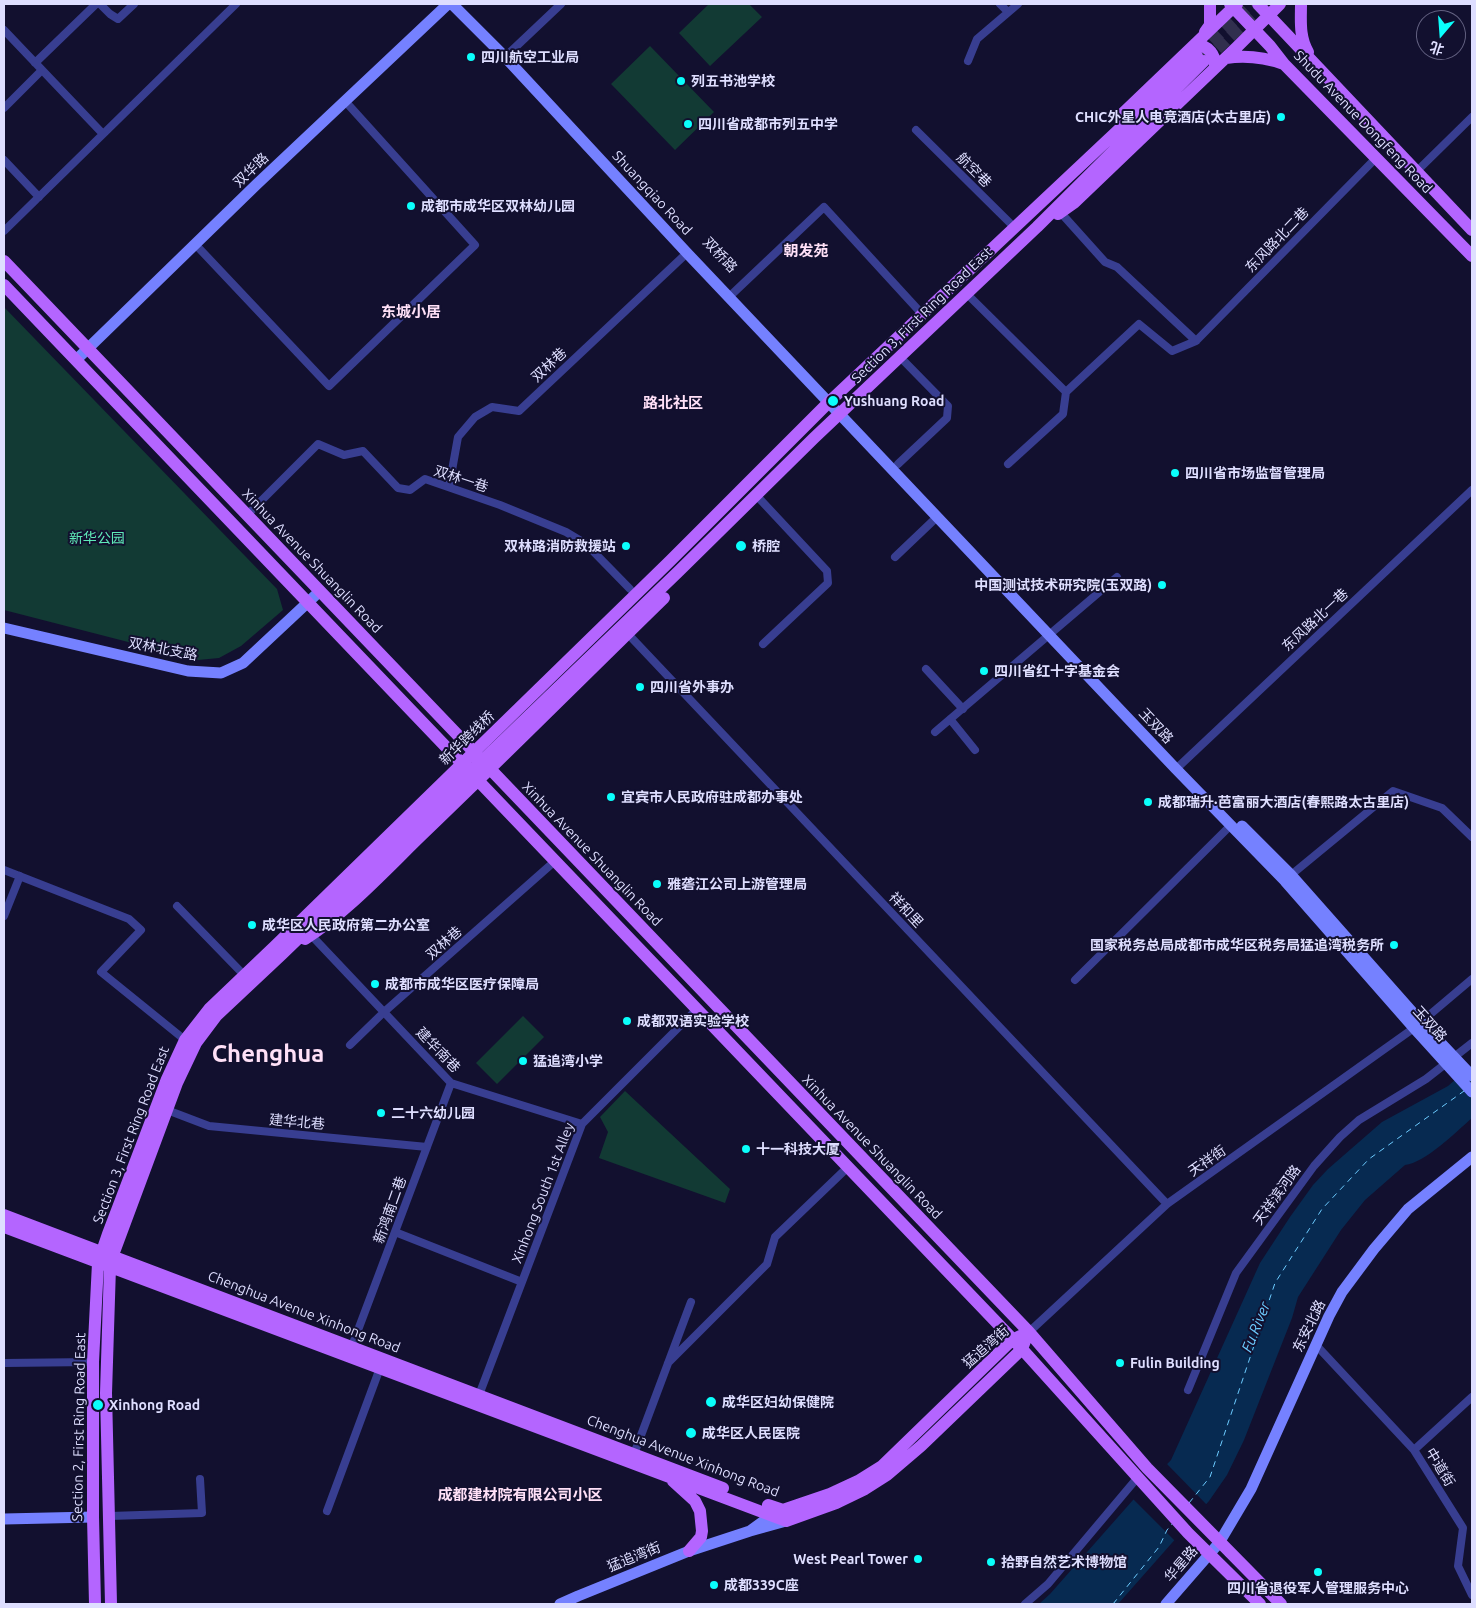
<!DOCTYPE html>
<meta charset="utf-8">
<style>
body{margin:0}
#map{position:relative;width:1476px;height:1608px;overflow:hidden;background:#12102f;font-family:Ubuntu,"Noto Sans SC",sans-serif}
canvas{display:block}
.frame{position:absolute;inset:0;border:5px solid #dedeff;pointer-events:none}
.north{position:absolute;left:1416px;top:10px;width:50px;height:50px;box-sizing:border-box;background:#12102f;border:1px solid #646282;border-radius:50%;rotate:198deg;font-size:14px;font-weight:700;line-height:20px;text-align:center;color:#dedeff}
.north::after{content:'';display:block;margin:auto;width:18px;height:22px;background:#0afffc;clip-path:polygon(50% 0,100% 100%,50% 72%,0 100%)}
</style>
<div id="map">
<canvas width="1476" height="1608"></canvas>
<div class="frame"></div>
<div class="north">北</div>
</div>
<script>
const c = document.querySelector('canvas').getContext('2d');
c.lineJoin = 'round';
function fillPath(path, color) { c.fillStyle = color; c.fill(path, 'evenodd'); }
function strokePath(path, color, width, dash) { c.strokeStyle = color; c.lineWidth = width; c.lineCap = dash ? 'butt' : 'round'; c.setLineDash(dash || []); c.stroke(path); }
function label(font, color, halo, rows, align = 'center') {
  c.font = font + ' Ubuntu,"Noto Sans SC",sans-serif'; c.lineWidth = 4; c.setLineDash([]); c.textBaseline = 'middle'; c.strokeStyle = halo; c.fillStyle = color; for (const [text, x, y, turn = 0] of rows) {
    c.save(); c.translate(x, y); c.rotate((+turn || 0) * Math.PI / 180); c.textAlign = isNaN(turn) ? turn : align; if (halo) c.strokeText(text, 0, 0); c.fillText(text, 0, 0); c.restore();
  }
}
const green = new Path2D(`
 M 709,4 L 749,4 L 762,17 L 710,66 L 679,33 Z
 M 650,46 L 714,112 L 675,150 L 611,84 Z
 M 4,307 L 277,589 L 283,610 L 241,646 L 219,658 L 198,660 L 4,610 Z
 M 523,1016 L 544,1037 L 497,1084 L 476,1063 Z
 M 625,1091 L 730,1189 L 725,1203 L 599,1158 L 608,1132 L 600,1117 Z`);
const water = new Path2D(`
 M 1472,1065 L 1472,1118 C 1456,1132 1425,1163 1405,1165 L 1365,1200 L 1341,1230 L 1298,1297 L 1292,1318 L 1244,1440 L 1227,1475 L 1209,1501 L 1118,1604 L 1039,1604 L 1050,1594 L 1133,1500 L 1171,1460 L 1260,1263 L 1290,1217 L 1313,1185 L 1328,1169 L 1382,1122 L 1448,1086 Z`);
const pier = new Path2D(`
 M 1166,1463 L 1208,1506 L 1176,1542 L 1132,1498 Z`);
const ferry = new Path2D(`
 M 1189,1503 L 1210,1477 L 1275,1283 L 1322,1209 L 1369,1159 L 1464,1091
 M 1113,1604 L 1159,1547 L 1167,1530 L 1172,1524`);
const primaryTunnel = new Path2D(`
 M 1198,54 L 1251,4
 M 1204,61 L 1265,4`);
const street = new Path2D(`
 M 100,4 L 110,14 L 118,19 L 134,4
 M 1000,4 L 1008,12
 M 4,30 L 103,134
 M 505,57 L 561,4
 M 968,61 L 977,39 L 1018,4
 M 35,63 L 96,4
 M 4,108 L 42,70
 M 916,130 L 1015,228
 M 4,160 L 39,197
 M 1417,171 L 1472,117
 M 1061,213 L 1105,262 L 1117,267 L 1196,341 L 1377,157
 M 4,231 L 236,4
 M 195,244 L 329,386 L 475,245 L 345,101
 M 966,293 L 1066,392 L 1063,414 L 1008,464
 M 729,297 L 824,207 L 922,314
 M 1066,392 L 1139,324 L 1172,351 L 1196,341
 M 898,464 L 947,418 L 948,406 L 900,357
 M 449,487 L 458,437 L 475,417 L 492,407 L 519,411 L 687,253
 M 756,495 L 827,571 L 828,583 L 763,644
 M 247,515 L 318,444 L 344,455 L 363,451 L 398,488 L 410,490 L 425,479 L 500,505 L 566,532 L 586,544 L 630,589
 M 895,557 L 937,517
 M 628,634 L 1167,1204
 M 926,669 L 963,709
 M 950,719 L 975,750
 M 935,732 L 1117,577
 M 1176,769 L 1472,490
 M 4,870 L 129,919 L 141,930 L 101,972 L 185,1040
 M 1291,875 L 1393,791 L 1442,808 L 1472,837
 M 177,906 L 244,975
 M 4,916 L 20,876
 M 311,935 L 451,1083 L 582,1124
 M 1075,980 L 1231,825
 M 350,1045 L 384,1012 L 555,861
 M 167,1110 L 209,1126 L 427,1147
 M 395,1232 L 522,1282
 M 1029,1332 L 1167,1204 L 1414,1028 L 1472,979
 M 1316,1345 L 1414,1450 L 1463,1528 L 1458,1566 L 1472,1595
 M 352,1346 L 451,1083
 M 4,1363 L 93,1362
 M 668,1363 L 767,1264 L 775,1237 L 848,1167
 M 1188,1390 L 1236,1273 L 1314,1166 L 1340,1137 L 1359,1120 L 1426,1079 L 1472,1043
 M 479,1395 L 582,1124 L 697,1009
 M 1414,1450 L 1472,1397
 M 634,1454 L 691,1302
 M 327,1511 L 380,1368
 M 110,1516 L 202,1513 L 200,1479
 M 1025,1604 L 1048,1584 L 1138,1477`);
const secondary = new Path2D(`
 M 452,4 L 505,57 L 687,253 L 1176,769 L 1285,881 L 1414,1028 L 1472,1092
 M 76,360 L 257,184 L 448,4
 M 4,628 L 188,671 L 221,673 L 243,663 L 320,591
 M 1242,826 L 1291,875 L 1421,1022 L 1472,1076
 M 4,1519 L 93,1517
 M 560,1604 L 578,1596 L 689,1551 L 750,1531 L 786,1521 L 783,1510 L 772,1515 L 750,1531
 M 1166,1604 L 1219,1543 L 1251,1489 L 1329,1316 L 1342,1292 L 1374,1249 L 1408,1209 L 1472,1157`);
const primary = new Path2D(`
 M 1230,4 L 1270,46 L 1284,64 L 1472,256
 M 1258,4 L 1472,230
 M 1301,4 C 1301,20 1299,37 1308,52
 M 1205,32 L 1210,25 L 1210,4
 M 1195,44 C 1209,46 1216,54 1215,68
 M 1226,58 C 1247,55 1264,57 1284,64
 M 1120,116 L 1237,4
 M 1058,214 L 1075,202 L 1237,47 L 1280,4
 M 4,261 L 1029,1332 L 1147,1468 L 1281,1604
 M 4,285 L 1022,1349 L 1188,1533 L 1260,1604
 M 305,939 C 351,909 389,866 429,828 C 508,752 585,675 664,598
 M 4,1215 L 723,1488
 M 4,1227 L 786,1521 L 836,1503 L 865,1489 L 887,1475 L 921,1446 L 1022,1349 L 1025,1341
 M 673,1481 L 695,1501 L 700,1511 L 702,1531 L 701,1537 L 689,1551
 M 768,1505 L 783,1510 L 830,1494 L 858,1481 L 882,1466 L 1012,1340 L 1020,1336
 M 95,1604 L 93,1517 L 93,1362 L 98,1263 L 108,1234 L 167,1079 L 185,1040 L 210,1008 L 275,946 L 670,561 L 829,402 L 1197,56
 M 111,1604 L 106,1393 L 110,1267 L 113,1255 L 177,1083 L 196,1043 L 217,1015 L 282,954 L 679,571 L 814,438 L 1037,227 L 1204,61`);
const markers = [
 [471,57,5,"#0afffc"],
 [681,81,5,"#0afffc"],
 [1281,117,5,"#0afffc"],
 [688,124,5,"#0afffc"],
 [411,206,5,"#0afffc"],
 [833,401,6,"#0afffc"],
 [1175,473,5,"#0afffc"],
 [626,546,5,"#0afffc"],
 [741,546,6,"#0afffc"],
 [1162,585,5,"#0afffc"],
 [984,671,5,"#0afffc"],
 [640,687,5,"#0afffc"],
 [611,797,5,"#0afffc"],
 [1148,802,5,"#0afffc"],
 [657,884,5,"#0afffc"],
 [252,925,5,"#0afffc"],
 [1394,945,5,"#0afffc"],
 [375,984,5,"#0afffc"],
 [627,1021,5,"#0afffc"],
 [523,1061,5,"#0afffc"],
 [381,1113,5,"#0afffc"],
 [746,1149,5,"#0afffc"],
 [1120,1363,5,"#0afffc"],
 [711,1402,6,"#0afffc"],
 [98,1405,6,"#0afffc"],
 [691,1433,6,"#0afffc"],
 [918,1559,5,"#0afffc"],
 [991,1562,5,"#0afffc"],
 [1318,1572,5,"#0afffc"],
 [714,1585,5,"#0afffc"]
];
const poiNames = [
 ["四川航空工业局",481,57],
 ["列五书池学校",691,81],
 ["CHIC外星人电竞酒店(太古里店)",1271,117,"right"],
 ["四川省成都市列五中学",698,124],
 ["成都市成华区双林幼儿园",421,206],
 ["Yushuang Road",844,401],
 ["四川省市场监督管理局",1185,473],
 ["双林路消防救援站",616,546,"right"],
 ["桥腔",752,546],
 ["中国测试技术研究院(玉双路)",1152,585,"right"],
 ["四川省红十字基金会",994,671],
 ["四川省外事办",650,687],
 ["宜宾市人民政府驻成都办事处",621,797],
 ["成都瑞升·芭富丽大酒店(春熙路太古里店)",1158,802],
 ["雅砻江公司上游管理局",667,884],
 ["成华区人民政府第二办公室",262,925],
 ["国家税务总局成都市成华区税务局猛追湾税务所",1384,945,"right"],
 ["成都市成华区医疗保障局",385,984],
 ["成都双语实验学校",637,1021],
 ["猛追湾小学",533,1061],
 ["二十六幼儿园",391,1113],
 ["十一科技大厦",756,1149],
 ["Fulin Building",1130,1363],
 ["成华区妇幼保健院",722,1402],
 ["Xinhong Road",109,1405],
 ["成华区人民医院",702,1433],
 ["West Pearl Tower",908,1559,"right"],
 ["拾野自然艺术博物馆",1001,1562],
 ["成都339C座",724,1585],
 ["四川省退役军人管理服务中心",1318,1588,"center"]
];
const streetNames = [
 ["Shudu Avenue Dongfeng Road",1363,122,46],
 ["双华路",251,170,-44],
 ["航空巷",974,170,45],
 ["Shuangqiao Road",652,193,47],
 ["东风路北二巷",1277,240,-46],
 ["双桥路",720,255,47],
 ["Section 3, First Ring Road East",922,315,-44],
 ["双林巷",549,365,-43],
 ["双林一巷",461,479,18],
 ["Xinhua Avenue Shuanglin Road",312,561,46],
 ["东风路北一巷",1315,620,-43],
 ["双林北支路",163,649,11],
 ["玉双路",1156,726,47],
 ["新华跨线桥",467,738,-44],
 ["Xinhua Avenue Shuanglin Road",592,854,46],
 ["祥和里",906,910,47],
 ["双林巷",444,943,-41],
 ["玉双路",1430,1024,48],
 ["建华南巷",438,1050,46],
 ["建华北巷",297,1122,5],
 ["Section 3, First Ring Road East",131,1135,-69],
 ["Xinhua Avenue Shuanglin Road",872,1147,46],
 ["天祥街",1207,1161,-35],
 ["Xinhong South 1st Alley",543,1193,-69],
 ["天祥滨河路",1277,1195,-54],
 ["新鸿南二巷",390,1210,-70],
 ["Chenghua Avenue Xinhong Road",304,1312,21],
 ["东安北路",1309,1326,-64],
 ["猛追湾街",986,1347,-41],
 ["Section 2, First Ring Road East",79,1427,-89],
 ["Chenghua Avenue Xinhong Road",683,1456,21],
 ["中道街",1440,1467,59],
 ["猛追湾街",634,1557,-22],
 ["华星路",1181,1564,-49]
];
const parkNames = [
 ["新华公园",97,538]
];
const neighbourhoodNames = [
 ["朝发苑",806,251],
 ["东城小居",411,312],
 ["路北社区",673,403],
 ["成都建材院有限公司小区",520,1495]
];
const waterNames = [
 ["Fu River",1256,1327,-68]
];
const townNames = [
 ["Chenghua",268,1054]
];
fillPath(green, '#123a34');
fillPath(water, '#072a51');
fillPath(pier, '#12102f');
strokePath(ferry, '#6ccbff', 1, [6, 5]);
strokePath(primaryTunnel, '#312f4e', 12, [12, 6]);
strokePath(street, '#383e91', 8);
strokePath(secondary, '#7581ff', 11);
strokePath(primary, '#b465ff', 12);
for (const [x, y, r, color] of markers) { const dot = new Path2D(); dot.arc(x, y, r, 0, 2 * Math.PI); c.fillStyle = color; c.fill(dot); strokePath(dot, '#12102f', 2); }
label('bold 14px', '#dedeff', '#12102f', poiNames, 'left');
label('14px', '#dedeff', '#12102f', streetNames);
label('14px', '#5feab8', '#12102f', parkNames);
label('bold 15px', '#ffe0f7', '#12102f', neighbourhoodNames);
label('italic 15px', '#6ccbff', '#12102f', waterNames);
label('bold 24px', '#ffe0f7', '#12102f', townNames);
</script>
